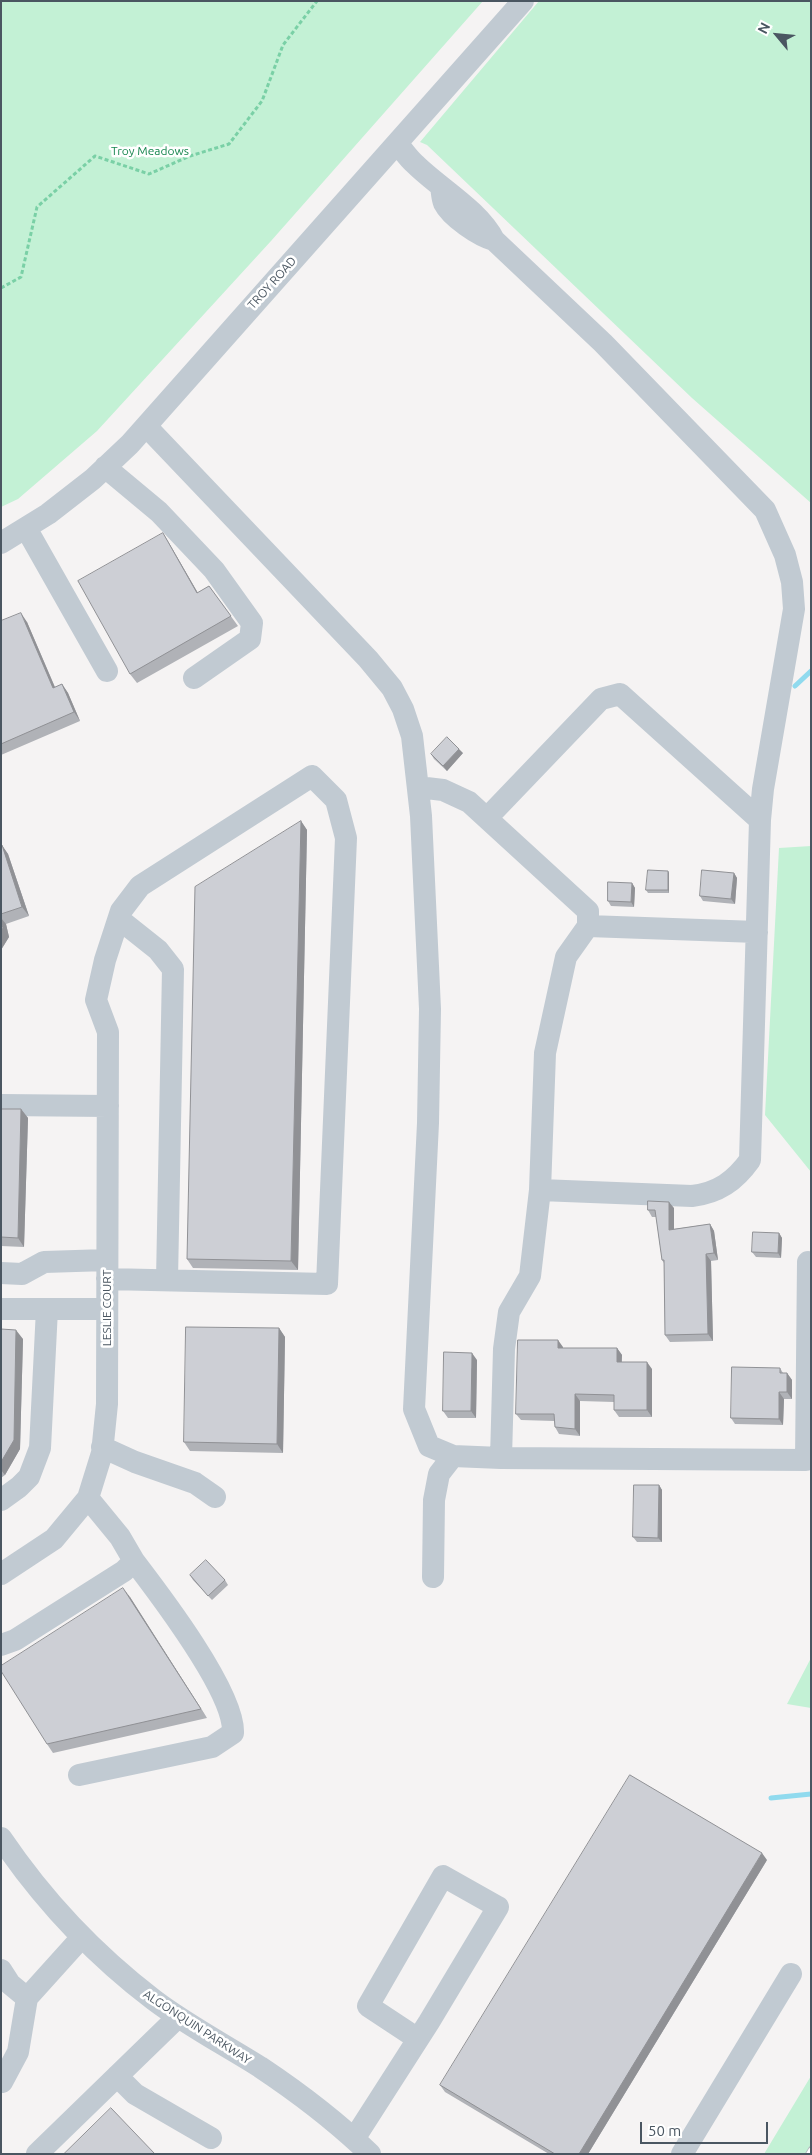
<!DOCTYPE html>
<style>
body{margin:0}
#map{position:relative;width:812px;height:2155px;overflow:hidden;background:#f5f3f3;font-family:Ubuntu,sans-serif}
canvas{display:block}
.frame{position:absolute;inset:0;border:2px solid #4a5661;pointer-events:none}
.north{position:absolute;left:752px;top:10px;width:50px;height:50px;-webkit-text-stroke:4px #fff;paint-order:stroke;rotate:298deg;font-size:14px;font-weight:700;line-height:20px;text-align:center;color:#4a5661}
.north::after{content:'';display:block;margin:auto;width:18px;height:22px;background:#4a5661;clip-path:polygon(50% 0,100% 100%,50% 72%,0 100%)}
.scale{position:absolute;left:640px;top:2122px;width:128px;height:22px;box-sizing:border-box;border:2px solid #4a5661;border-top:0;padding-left:6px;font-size:15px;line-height:18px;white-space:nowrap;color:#4a5661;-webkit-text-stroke:4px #fff;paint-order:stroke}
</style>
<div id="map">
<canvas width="812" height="2155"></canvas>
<div class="frame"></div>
<div class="north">N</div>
<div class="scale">50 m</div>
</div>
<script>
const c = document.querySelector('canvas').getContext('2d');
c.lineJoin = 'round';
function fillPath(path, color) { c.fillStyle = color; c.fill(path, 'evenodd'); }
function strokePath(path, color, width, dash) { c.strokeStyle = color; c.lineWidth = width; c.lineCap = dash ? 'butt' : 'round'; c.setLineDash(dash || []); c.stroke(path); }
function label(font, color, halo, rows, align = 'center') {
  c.font = font + ' Ubuntu,sans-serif'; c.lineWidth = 5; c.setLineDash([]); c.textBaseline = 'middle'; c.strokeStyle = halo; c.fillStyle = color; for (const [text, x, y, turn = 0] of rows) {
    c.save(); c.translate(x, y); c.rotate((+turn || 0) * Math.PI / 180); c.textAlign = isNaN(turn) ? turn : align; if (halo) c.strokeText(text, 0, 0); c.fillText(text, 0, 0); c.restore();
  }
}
const green = new Path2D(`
 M 1,1 L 483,1 L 271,241 L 97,431 L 18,499 L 1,507 Z
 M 539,1 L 811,1 L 811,503 L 692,398 L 427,145 L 420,142 Z
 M 811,846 L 811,1172 L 765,1115 L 779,848 Z
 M 811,1658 L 811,1708 L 787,1704 Z
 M 811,2076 L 811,2154 L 764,2154 Z`);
const stream = new Path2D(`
 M 795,686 L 811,671
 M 771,1798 L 811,1794`);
const path = new Path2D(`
 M 1,288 L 21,277 L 37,207 L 95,156 L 149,174 L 190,156 L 229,144 L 262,101 L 283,45 L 317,1`);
const minor = new Path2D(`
 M 397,143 C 403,150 408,158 415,164 C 439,188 479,210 494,240 C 479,236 451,217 444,203 C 442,198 442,192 441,187
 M 494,240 L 603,343 L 765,510 L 785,555 L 792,582 L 794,609 L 763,789 L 760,820 L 750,1160 C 735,1181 718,1193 692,1196 L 540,1190
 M 146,426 L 368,659 L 392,688 L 403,709 L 412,736 L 421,816 L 430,1009 L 428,1123 L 414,1409 L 429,1446 L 453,1456 L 501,1458 L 504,1349 L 509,1312 L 530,1276 L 540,1190 L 545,1053 L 566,957 L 588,926 L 588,911 L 469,802 L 443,790 L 418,787
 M 105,467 L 159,512 L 214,570 L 252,623 L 250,639 L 194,678
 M 26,528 L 107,671
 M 1,543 L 48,514 L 93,479 L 130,444 L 523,1
 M 487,818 L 601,699 L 620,694 L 760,820
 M 119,919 L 158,950 L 173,969 L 167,1280
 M 588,926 L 757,932
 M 1,1105 L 108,1106
 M 1,1273 L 22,1274 L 44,1262 L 107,1260
 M 1,1309 L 107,1309
 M 102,1447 L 135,1462 L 195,1483 L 215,1497
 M 501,1458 L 806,1460 L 808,1262
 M 1,1500 L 19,1487 L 29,1477 L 40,1448 L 47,1309
 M 1,1574 L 54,1539 L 88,1498 L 102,1453 L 107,1404 L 108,1032 L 96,1000 L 105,960 L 121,911 L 140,886 L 312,776 L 336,800 L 346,838 L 327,1284 L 107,1279
 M 433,1577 L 434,1500 L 439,1474 L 453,1456
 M 1,1645 L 15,1640 L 124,1571 L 134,1561 L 120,1537 L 88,1498
 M 79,1775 L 212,1747 L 233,1733 C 235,1693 160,1595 134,1561
 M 1,1838 C 43,1900 95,1955 154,2000 C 187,2025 225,2045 260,2067 C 299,2093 336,2121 370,2154
 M 1,1970 L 10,1984 L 27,1998
 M 117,2076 L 135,2094 L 211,2138
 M 2,2082 L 18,2052 L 27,1998 L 82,1937
 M 354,2139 L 429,2022 L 498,1907 L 443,1876 L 368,2006 L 418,2039
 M 37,2154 L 178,2017
 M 682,2154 L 791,1974`);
const rail = new Path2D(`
 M 808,2154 L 811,2149`);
const wall = new Path2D(`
 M 163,533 L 169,543 L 198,593 L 209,586 L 238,626 L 137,683 L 130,674 Z
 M 1,621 L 27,622 L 55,687 L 62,684 L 68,693 L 80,721 L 1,755 Z
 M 463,753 L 447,771 L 434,759 L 431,754 Z
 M 301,821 L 307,830 L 298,1270 L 193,1268 L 187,1259 Z
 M 1,845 L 8,854 L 29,916 L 6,924 L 9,937 L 1,950 Z
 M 668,871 L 669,873 L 669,893 L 648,893 L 646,890 Z
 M 734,873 L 737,878 L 735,904 L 703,901 L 700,896 Z
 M 632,883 L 635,888 L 634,907 L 611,906 L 608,901 Z
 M 1,1109 L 21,1109 L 28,1118 L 24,1247 L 1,1246 Z
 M 674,1208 L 674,1229 L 710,1224 L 714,1231 L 718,1260 L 711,1261 L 713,1341 L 670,1342 L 665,1335 L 664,1263 L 662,1260 L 656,1217 L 652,1217 L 648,1210 Z
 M 779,1233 L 782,1238 L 781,1258 L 756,1257 L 752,1252 Z
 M 279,1328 L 285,1337 L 283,1453 L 190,1451 L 184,1442 Z
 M 1,1329 L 23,1339 L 20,1449 L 5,1475 L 1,1478 Z
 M 563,1347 L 563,1348 L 617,1348 L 622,1355 L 622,1362 L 652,1369 L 652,1417 L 619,1417 L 614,1410 L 614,1402 L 580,1401 L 580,1436 L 559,1434 L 555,1427 L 554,1421 L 521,1420 L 516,1414 Z
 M 477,1360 L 476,1418 L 448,1418 L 443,1411 Z
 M 780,1368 L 783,1373 L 787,1373 L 792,1380 L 792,1399 L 784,1399 L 783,1425 L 735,1424 L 731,1418 Z
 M 659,1485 L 662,1490 L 662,1542 L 637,1542 L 633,1537 Z
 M 190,1575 L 225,1580 L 228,1585 L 212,1600 L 193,1580 Z
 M 130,1597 L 207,1718 L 53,1753 L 47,1744 Z
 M 767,1860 L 588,2154 L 549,2154 L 445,2092 L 440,2085 Z`);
const shadedWall = new Path2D(`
 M 163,533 L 169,543 L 203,602 L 197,593 Z
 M 21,613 L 27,622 L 59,697 L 53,688 Z
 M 62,684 L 68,693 L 80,721 L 74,712 Z
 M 459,749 L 463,753 L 447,771 L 443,766 Z
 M 301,821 L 307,830 L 298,1270 L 291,1261 Z
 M 2,845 L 8,854 L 29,916 L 22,907 Z
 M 668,871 L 669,873 L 669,893 L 668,890 Z
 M 734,873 L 737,878 L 735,904 L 731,899 Z
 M 632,883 L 635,888 L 634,907 L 631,902 Z
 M 1,918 L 6,924 L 9,937 L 1,950 Z
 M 21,1109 L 28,1118 L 24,1247 L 18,1238 Z
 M 669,1202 L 674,1208 L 674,1236 L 669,1230 Z
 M 710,1224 L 714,1231 L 718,1260 L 714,1253 Z
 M 779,1233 L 782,1238 L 781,1258 L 778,1253 Z
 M 706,1254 L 711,1261 L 713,1341 L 708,1334 Z
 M 279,1328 L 285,1337 L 283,1453 L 277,1444 Z
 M 16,1330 L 23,1339 L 20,1449 L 5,1475 L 1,1470 L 1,1462 Z
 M 558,1340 L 563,1347 L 563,1355 L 558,1348 Z
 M 617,1348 L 622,1355 L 621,1369 L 617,1362 Z
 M 472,1353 L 477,1360 L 476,1418 L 471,1411 Z
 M 647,1362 L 652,1369 L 652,1417 L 647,1410 Z
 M 787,1373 L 792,1380 L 792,1399 L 787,1392 Z
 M 779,1392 L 784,1399 L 783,1425 L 779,1419 Z
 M 575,1394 L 580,1401 L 580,1436 L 575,1429 Z
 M 659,1485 L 662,1490 L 662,1542 L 658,1538 Z
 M 123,1588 L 130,1597 L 207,1718 L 201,1709 Z
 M 762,1853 L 767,1860 L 588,2154 L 579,2154 Z`);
const building = new Path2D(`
 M 163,533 L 197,593 L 209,586 L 231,616 L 130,674 L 78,581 Z
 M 21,613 L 53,688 L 62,684 L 74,712 L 1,744 L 1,621 Z
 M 447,737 L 459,749 L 443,766 L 431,754 Z
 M 301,821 L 291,1261 L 187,1259 L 195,887 Z
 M 1,845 L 2,845 L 22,907 L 1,914 Z
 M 648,870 L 668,871 L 668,890 L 646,890 Z
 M 702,870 L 734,873 L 731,899 L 700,896 Z
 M 608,882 L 632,883 L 631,902 L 608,901 Z
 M 1,922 L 3,928 L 1,931 Z
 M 1,1109 L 21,1109 L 18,1238 L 1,1237 Z
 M 648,1201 L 669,1202 L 669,1230 L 710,1224 L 714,1253 L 706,1254 L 708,1334 L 665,1335 L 664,1260 L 662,1260 L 655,1210 L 648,1210 Z
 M 753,1232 L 779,1233 L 778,1253 L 752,1252 Z
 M 186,1327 L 279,1328 L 277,1444 L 184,1442 Z
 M 1,1329 L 16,1330 L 14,1440 L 1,1462 Z
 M 518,1340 L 558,1340 L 558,1348 L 617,1348 L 617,1362 L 647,1362 L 647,1410 L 614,1410 L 614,1395 L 575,1394 L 575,1429 L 555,1427 L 554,1414 L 516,1414 Z
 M 444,1352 L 472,1353 L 471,1411 L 443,1411 Z
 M 732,1367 L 780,1368 L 780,1373 L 787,1373 L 787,1392 L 779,1392 L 779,1419 L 731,1418 Z
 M 634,1485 L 659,1485 L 658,1538 L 633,1537 Z
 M 206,1560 L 225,1580 L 208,1596 L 190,1575 Z
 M 123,1588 L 201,1709 L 47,1744 L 1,1671 L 1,1666 Z
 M 630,1775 L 762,1853 L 579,2154 L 555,2154 L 440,2085 Z
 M 111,2108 L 155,2154 L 64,2154 Z`);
const parkNames = [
 ["Troy Meadows",150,151]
];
const streetNames = [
 ["TROY ROAD",272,283,-48],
 ["LESLIE COURT",107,1308,-90],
 ["ALGONQUIN PARKWAY",197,2027,33]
];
fillPath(green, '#c3f1d5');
strokePath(stream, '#90daee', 5);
strokePath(path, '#7ad0a6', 3, [4, 2.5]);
strokePath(minor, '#c1cad2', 22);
strokePath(rail, '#b5b8bd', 5.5);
strokePath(rail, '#fff', 4, [11]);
fillPath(wall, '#b0b2b7');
fillPath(shadedWall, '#909195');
fillPath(building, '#cdcfd5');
strokePath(building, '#909195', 1);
label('12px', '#17864f', '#fff', parkNames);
label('12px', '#4a5661', '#fff', streetNames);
</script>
